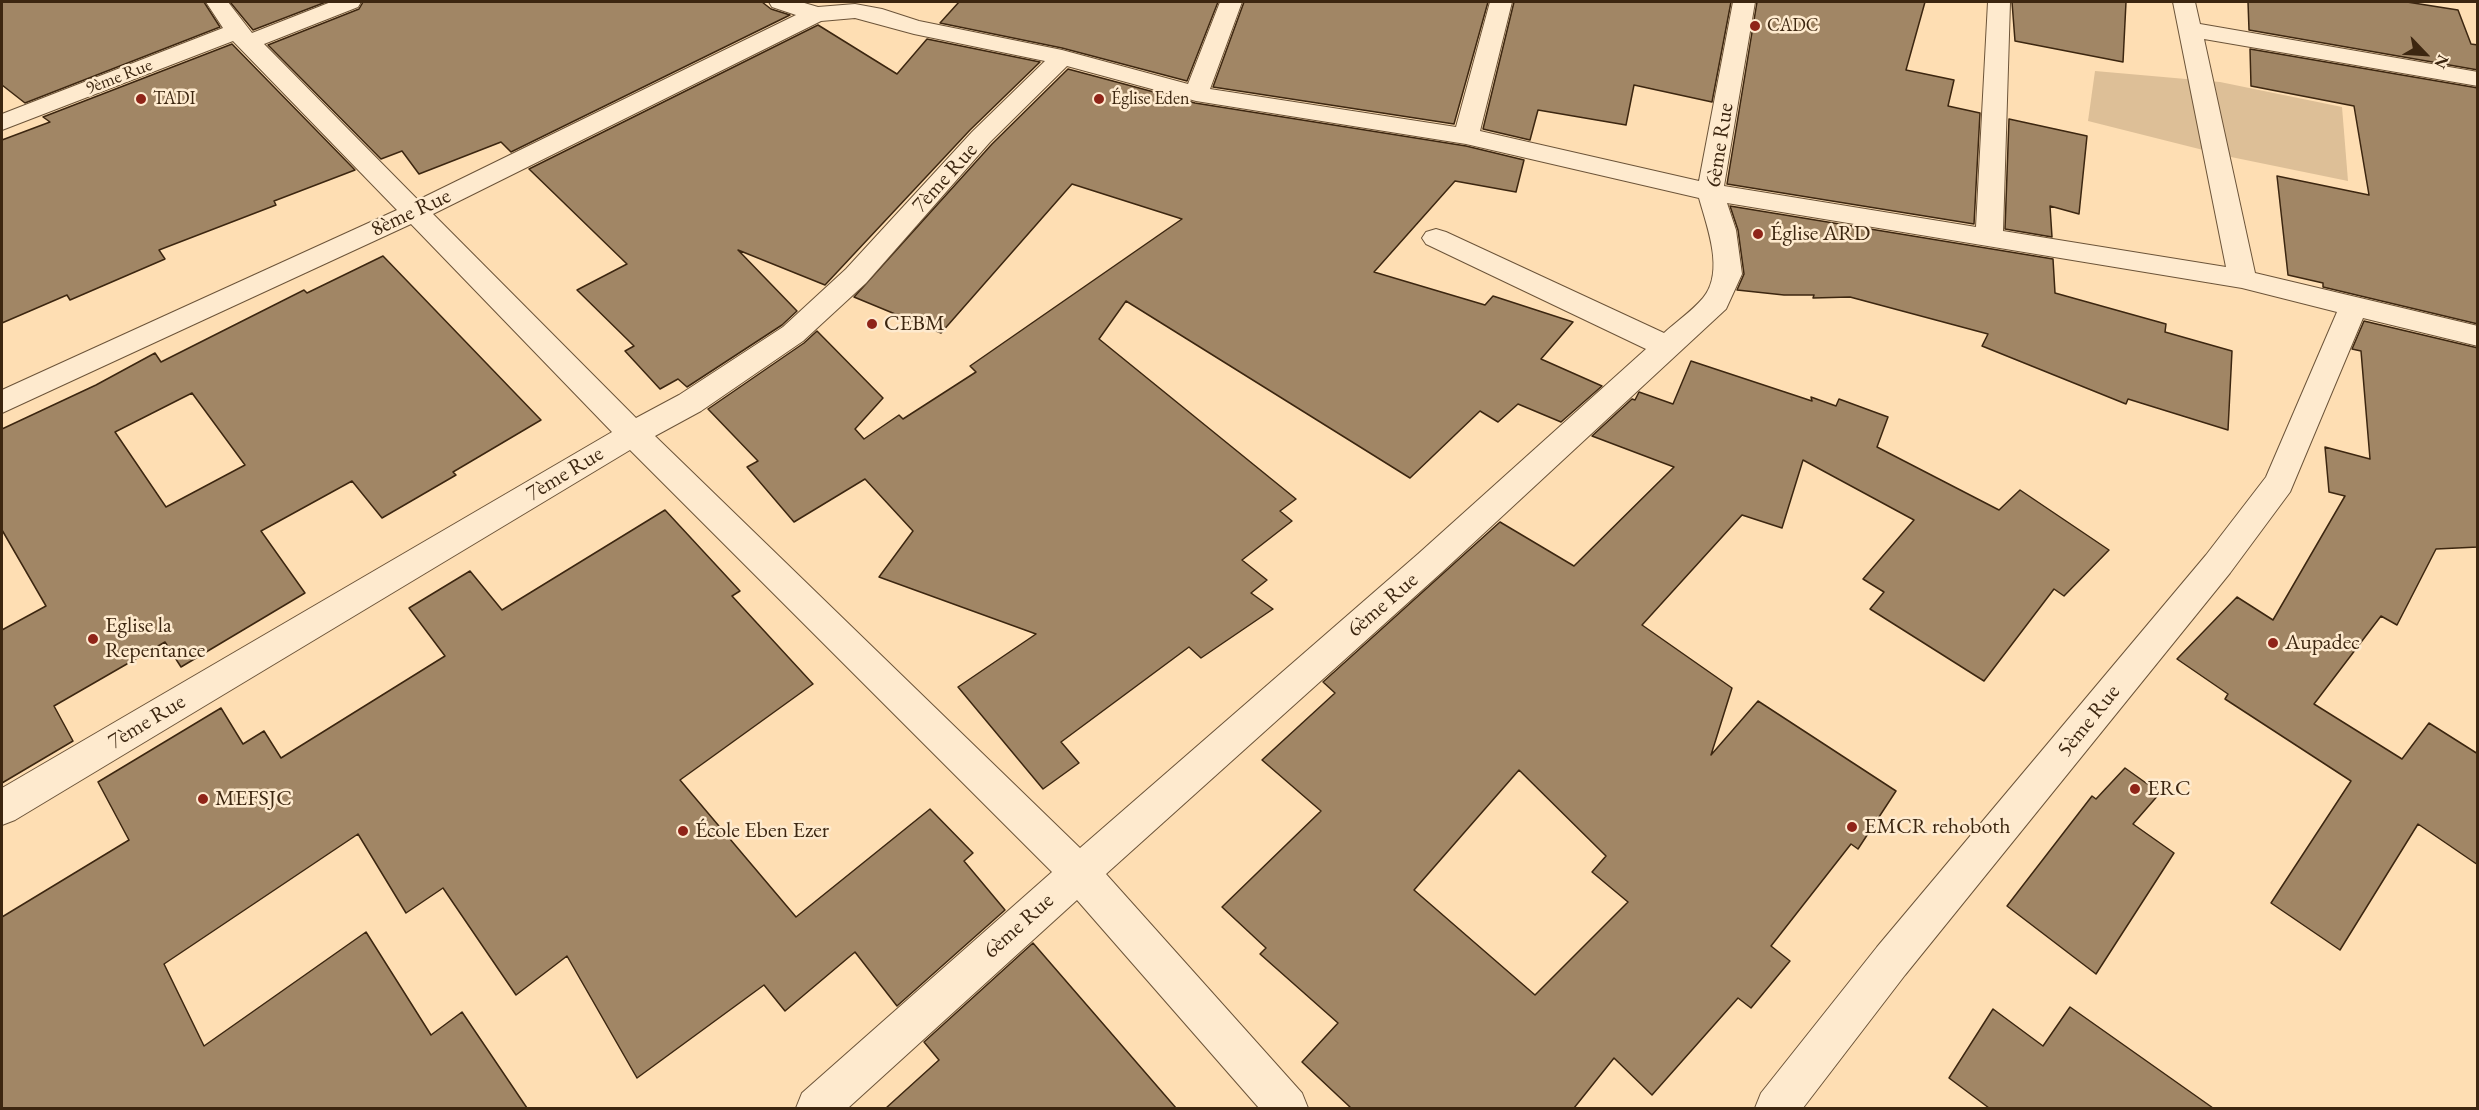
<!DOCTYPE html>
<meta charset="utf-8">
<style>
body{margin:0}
#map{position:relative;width:2479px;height:1110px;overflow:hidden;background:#fedeb3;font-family:"EB Garamond",serif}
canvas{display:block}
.frame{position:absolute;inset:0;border:3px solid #3c2610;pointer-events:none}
.north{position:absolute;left:2395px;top:24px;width:60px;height:60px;-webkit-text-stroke:4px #feeace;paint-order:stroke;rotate:115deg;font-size:16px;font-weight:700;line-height:24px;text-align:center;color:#3c2610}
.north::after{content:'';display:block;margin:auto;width:21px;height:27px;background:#3c2610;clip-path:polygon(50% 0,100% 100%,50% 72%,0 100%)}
</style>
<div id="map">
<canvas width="2479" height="1110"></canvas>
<div class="frame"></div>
<div class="north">N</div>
</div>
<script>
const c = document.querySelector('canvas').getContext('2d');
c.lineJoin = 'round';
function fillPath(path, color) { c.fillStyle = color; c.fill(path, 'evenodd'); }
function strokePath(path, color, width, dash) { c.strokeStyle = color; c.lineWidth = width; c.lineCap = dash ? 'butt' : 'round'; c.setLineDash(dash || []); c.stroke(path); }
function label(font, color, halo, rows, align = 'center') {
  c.font = font + ' "EB Garamond",serif'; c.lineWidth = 5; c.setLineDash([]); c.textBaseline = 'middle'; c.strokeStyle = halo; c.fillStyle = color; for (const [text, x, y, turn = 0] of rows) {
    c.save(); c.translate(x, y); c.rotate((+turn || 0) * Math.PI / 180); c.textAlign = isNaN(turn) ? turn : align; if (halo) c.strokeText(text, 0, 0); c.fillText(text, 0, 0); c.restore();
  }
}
const green = new Path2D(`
 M 2095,71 L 2220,82 L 2342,107 L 2348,181 L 2231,157 L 2088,121 Z`);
const building = new Path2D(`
 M 2,2 L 204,2 L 220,27 L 25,103 L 2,85 Z
 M 230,2 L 326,2 L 253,30 Z
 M 363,2 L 762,2 L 771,9 L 790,15 L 511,152 L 501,142 L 419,174 L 402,151 L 381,159 L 268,45 L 359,9 Z
 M 959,2 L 1218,2 L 1187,81 L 1062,48 L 940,23 Z
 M 1244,2 L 1488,2 L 1454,124 L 1213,87 Z
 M 1514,2 L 1731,2 L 1712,102 L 1634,85 L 1626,125 L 1538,110 L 1530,140 L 1483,129 Z
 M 1757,2 L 1925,2 L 1906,70 L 1954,80 L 1948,106 L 1980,113 L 1974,224 L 1727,184 Z
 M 2012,2 L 2126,2 L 2123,62 L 2015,41 Z
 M 2248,2 L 2407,2 L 2458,10 L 2471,44 L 2478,45 L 2478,70 L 2249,30 Z
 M 818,25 L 897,74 L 927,39 L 1040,62 L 970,130 L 825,285 L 738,250 L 797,311 L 782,325 L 687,387 L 678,379 L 660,389 L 625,351 L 634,346 L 577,290 L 627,264 L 529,169 Z
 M 232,44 L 355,170 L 274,201 L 276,205 L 159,250 L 165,259 L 70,300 L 67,295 L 2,323 L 2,140 L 50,122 L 43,117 Z
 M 2250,49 L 2478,88 L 2478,324 L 2323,287 L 2323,283 L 2288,275 L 2277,176 L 2369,195 L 2354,106 L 2251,86 Z
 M 1068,69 L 1195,103 L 1466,146 L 1524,160 L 1516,192 L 1455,181 L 1374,272 L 1485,305 L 1493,296 L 1573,322 L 1541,359 L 1602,386 L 1561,422 L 1518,404 L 1498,422 L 1480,411 L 1410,478 L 1126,301 L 1099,339 L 1296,499 L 1280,511 L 1292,521 L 1242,560 L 1267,580 L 1251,593 L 1273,609 L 1201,658 L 1189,647 L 1061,742 L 1079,763 L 1043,789 L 958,687 L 1036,634 L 879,577 L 913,531 L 865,479 L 794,522 L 747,467 L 758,461 L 708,409 L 804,343 L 817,331 L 883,398 L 855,429 L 864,439 L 899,415 L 903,419 L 976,372 L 970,366 L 1182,219 L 1072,184 L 941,333 L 854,297 L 992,144 Z
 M 2009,119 L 2087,136 L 2079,214 L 2050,206 L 2052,237 L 2005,229 Z
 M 1730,206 L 2053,259 L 2055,293 L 2166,324 L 2165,332 L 2232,351 L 2228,430 L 2128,399 L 2126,404 L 1982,346 L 1988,334 L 1850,297 L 1813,298 L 1814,295 L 1784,295 L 1737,290 L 1744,274 L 1738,230 Z
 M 383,256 L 541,420 L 453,472 L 456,475 L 382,518 L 352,481 L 261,531 L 305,593 L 181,667 L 165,642 L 54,706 L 73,741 L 2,783 L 2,630 L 46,606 L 2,530 L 2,429 L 96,385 L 155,353 L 161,362 L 304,290 L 307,293 ZM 192,393 L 245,465 L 166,507 L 115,432 Z
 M 2364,321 L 2478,348 L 2478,547 L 2436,549 L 2397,625 L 2381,616 L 2314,704 L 2402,759 L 2429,723 L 2478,754 L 2478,865 L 2418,824 L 2340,950 L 2271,903 L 2351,781 L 2225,699 L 2228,694 L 2177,659 L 2237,597 L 2273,620 L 2345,496 L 2329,492 L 2325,447 L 2370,459 L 2361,351 L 2352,349 Z
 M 1691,361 L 1812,401 L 1811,397 L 1836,406 L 1839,399 L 1888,417 L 1877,447 L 1999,510 L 2020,490 L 2109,550 L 2064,596 L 2054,589 L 1984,681 L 1870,609 L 1884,592 L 1863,579 L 1914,520 L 1803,460 L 1782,528 L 1742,515 L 1642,625 L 1732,688 L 1711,755 L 1758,701 L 1896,791 L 1858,849 L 1851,844 L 1771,946 L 1790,961 L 1751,1008 L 1738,998 L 1652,1095 L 1614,1058 L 1574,1108 L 1351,1108 L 1302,1062 L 1338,1023 L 1260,954 L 1266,948 L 1222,907 L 1321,811 L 1262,760 L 1335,693 L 1323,682 L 1500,522 L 1574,566 L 1674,467 L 1592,436 L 1632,399 L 1635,400 L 1639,392 L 1673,404 ZM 1519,770 L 1606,856 L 1592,872 L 1628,902 L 1535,995 L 1414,890 Z
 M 665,510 L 740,591 L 732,596 L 813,684 L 680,780 L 796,917 L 930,809 L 973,853 L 964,861 L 1005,910 L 897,1006 L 855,952 L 785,1011 L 764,985 L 637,1078 L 567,956 L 516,995 L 443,888 L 406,913 L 358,834 L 164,964 L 204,1046 L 366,932 L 431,1035 L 462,1012 L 527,1108 L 2,1108 L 2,917 L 129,840 L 98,782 L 221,708 L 243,744 L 264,731 L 281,758 L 445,656 L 409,608 L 470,571 L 502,610 Z
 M 2125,768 L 2160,793 L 2133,824 L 2174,853 L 2096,974 L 2007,906 L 2092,796 L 2096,799 Z
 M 1033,943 L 1176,1108 L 886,1108 L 939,1060 L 924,1042 Z
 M 2070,1007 L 2213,1108 L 1989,1108 L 1949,1078 L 1993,1009 L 2043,1046 Z`);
const street = new Path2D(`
 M 206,2 L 228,2 L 252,33 L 331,2 L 361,2 L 358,7 L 264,44 L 418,200 L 796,15 L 772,7 L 769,2 L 801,2 L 818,7 L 855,4 L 882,9 L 919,21 L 1062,50 L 1188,84 L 1220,2 L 1242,2 L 1210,89 L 1456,127 L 1490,2 L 1512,2 L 1480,131 L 1699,181 L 1733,2 L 1755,2 L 1724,186 L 1976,227 L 1988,2 L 2010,2 L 2003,231 L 2226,267 L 2173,2 L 2195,2 L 2200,24 L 2478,72 L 2478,86 L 2204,39 L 2255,273 L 2478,326 L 2478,346 L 2363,318 L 2290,492 L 2230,573 L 1905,975 L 1803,1108 L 1755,1108 L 1761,1093 L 1877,947 L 2206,555 L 2266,477 L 2337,312 L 2242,288 L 1727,203 L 1736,230 L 1742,274 L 1726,309 L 1442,572 L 1106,874 L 1302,1093 L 1308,1108 L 1259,1108 L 1077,900 L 848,1108 L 796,1108 L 802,1093 L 1052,872 L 630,450 L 15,820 L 2,825 L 2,788 L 612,432 L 411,224 L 2,413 L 2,390 L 397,210 L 233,41 L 2,130 L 2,114 L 223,28 ZM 855,18 L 914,34 L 1045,61 L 972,132 L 846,269 L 783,327 L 679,395 L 636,418 L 433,214 L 821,21 ZM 1067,66 L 1196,101 L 1466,144 L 1699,198 C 1707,227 1725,272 1703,298 C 1692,311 1676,322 1664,333 L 1446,232 L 1436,229 L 1426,232 L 1422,238 L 1426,244 L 1646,349 L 1418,554 L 1080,848 L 655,436 L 701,411 L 803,341 L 866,283 L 990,142 Z`);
const markers = [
 [1755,26,6,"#8f2418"],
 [141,99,6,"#8f2418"],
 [1099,99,6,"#8f2418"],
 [1758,234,6,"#8f2418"],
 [872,324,6,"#8f2418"],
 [93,639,6,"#8f2418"],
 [2273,643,6,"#8f2418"],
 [2135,789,6,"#8f2418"],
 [203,799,6,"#8f2418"],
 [1852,827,6,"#8f2418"],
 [683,831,6,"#8f2418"]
];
const farPoinames = [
 ["CADC",1767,26],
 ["TADI",153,99],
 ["Église Eden",1111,99]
];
const farStreetnames = [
 ["9ème Rue",119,77,-21]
];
const streetNames = [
 ["6ème Rue",1720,145,-81],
 ["7ème Rue",945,178,-48],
 ["8ème Rue",411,213,-25],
 ["7ème Rue",565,474,-31],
 ["6ème Rue",1383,605,-41],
 ["5ème Rue",2089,721,-51],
 ["7ème Rue",147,722,-31],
 ["6ème Rue",1019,926,-42]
];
const poiNames = [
 ["Église ARD",1770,234],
 ["CEBM",884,324],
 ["Eglise la",105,626],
 ["Repentance",105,651],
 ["Aupadec",2285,643],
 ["ERC",2147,789],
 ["MEFSJC",215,799],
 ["EMCR rehoboth",1864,827],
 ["École Eben Ezer",695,831]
];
fillPath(green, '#ddbf97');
fillPath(building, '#a18665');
strokePath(building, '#3c2610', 1.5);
strokePath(street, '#6c5439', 2);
fillPath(street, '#feeace');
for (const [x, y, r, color] of markers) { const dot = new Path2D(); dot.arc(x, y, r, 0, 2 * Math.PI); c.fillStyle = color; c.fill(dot); strokePath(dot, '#feeace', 2); }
label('18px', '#3c2610', '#feeace', farPoinames, 'left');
label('18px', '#3c2610', '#feeace', farStreetnames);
label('22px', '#3c2610', '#feeace', streetNames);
label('22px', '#3c2610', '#feeace', poiNames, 'left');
</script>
